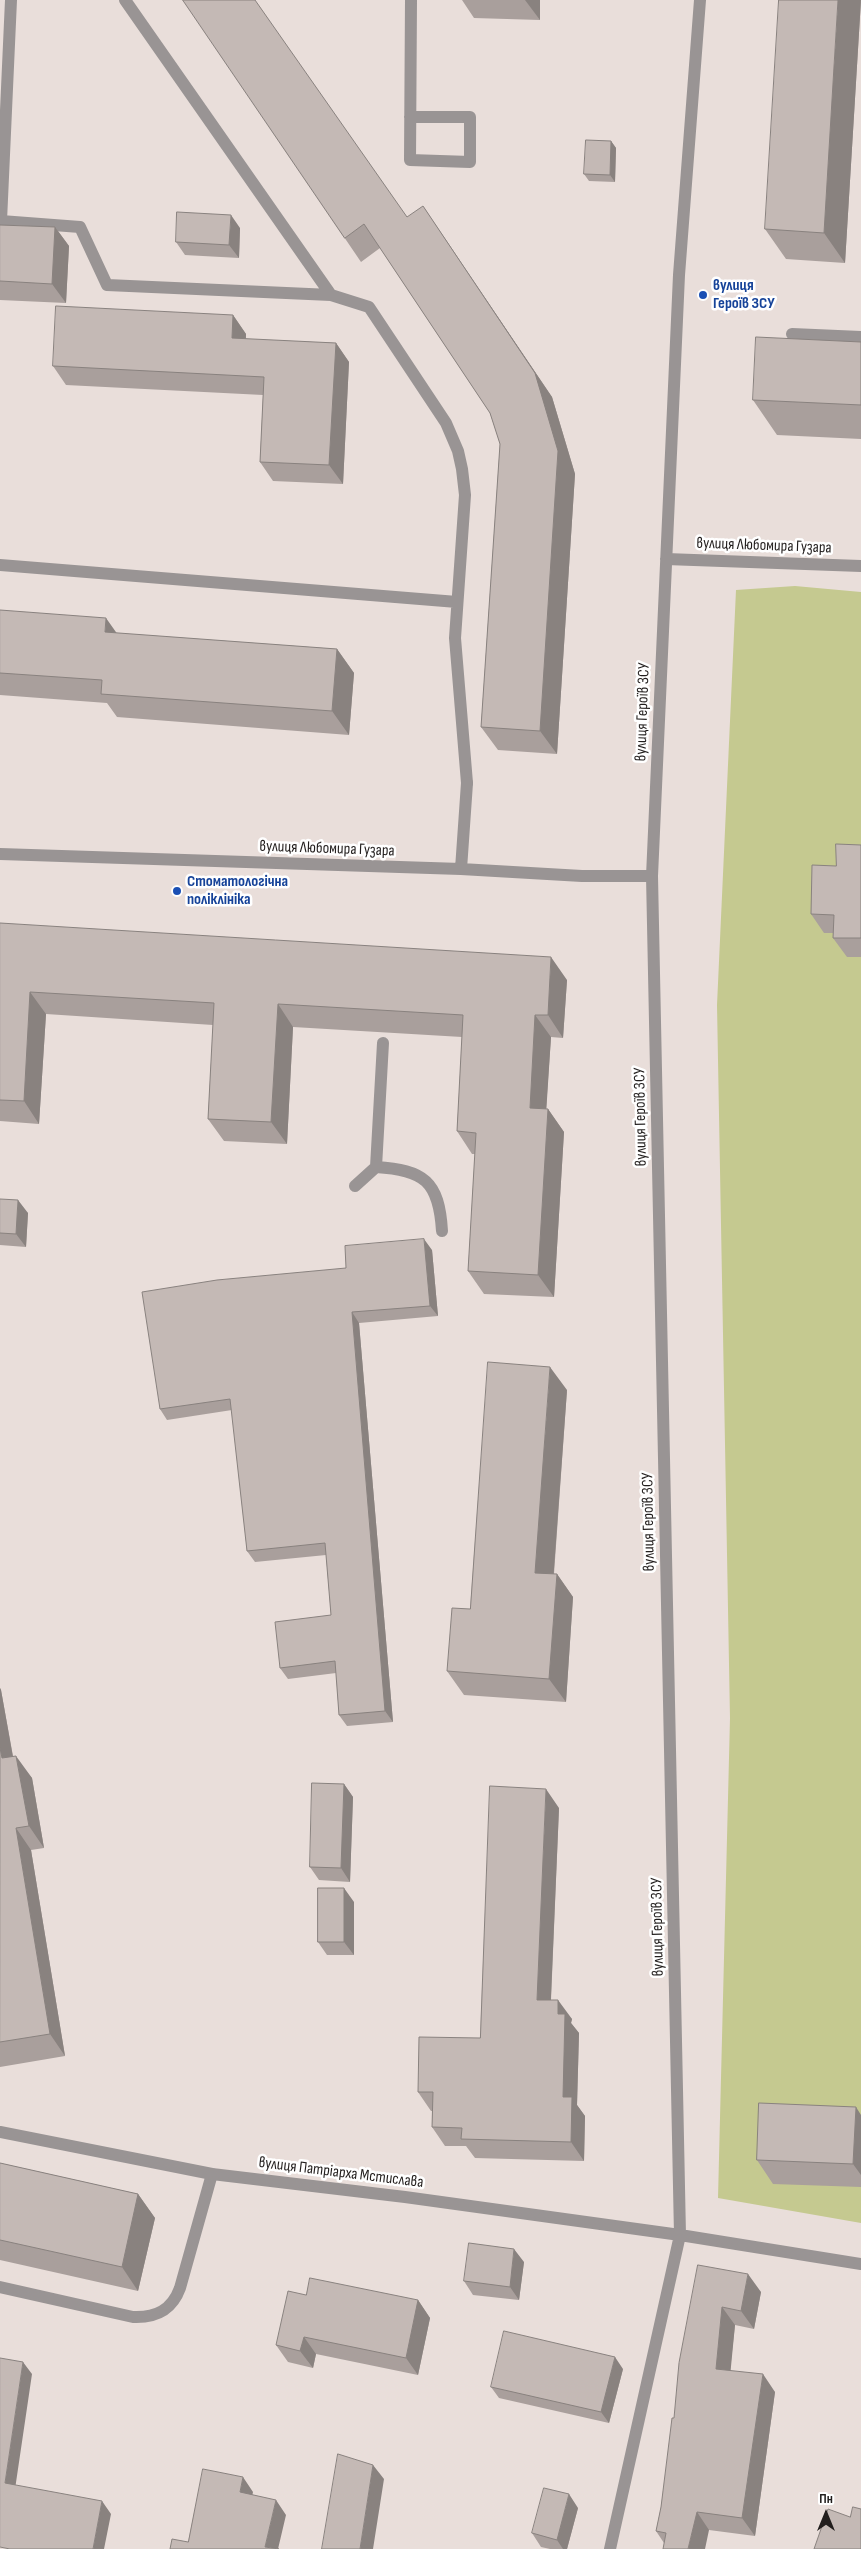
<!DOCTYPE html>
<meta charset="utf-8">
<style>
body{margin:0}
#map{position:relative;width:861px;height:2549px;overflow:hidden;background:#e9deda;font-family:"Sofia Sans Condensed",sans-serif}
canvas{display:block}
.north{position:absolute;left:801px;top:2489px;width:50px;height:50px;-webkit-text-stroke:4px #fff;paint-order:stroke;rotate:0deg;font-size:14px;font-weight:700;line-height:20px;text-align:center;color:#221e1d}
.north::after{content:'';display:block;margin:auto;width:18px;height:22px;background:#221e1d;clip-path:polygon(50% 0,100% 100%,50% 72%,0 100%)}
</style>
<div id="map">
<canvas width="861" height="2549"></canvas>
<div class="north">Пн</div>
</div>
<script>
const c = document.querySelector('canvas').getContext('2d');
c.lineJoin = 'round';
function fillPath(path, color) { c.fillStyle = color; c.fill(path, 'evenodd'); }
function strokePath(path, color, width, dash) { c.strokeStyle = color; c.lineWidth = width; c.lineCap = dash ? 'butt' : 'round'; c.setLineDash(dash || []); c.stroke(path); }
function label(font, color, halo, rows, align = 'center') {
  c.font = font + ' "Sofia Sans Condensed",sans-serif'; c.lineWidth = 5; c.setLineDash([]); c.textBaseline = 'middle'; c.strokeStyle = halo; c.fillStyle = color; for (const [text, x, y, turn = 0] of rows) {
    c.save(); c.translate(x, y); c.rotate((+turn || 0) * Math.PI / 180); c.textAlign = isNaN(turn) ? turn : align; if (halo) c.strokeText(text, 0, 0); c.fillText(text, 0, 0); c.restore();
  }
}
const green = new Path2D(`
 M 795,586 L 861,592 L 861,2223 L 718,2198 L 730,1718 L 717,1005 L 736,590 Z`);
const service = new Path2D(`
 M 11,0 L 1,221 L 80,227 L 107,285 L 331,295 L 369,307 L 446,423 L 458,451 L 462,469 L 465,495 L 455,638 L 467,783
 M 125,0 L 331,295
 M 410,117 L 470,117 L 470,162 L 410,160 L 411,0
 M 792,334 L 861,337
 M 0,565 L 457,602
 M 376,1167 L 383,1043
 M 355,1186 L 376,1167 C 424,1170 439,1181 442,1231
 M 0,2287 L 133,2317 C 156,2318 172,2310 180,2288 L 212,2174`);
const minor = new Path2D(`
 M 666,559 L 861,566
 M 0,854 L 461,869 L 582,876 L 652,876
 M 461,869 L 467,783
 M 0,2132 L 212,2174 L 405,2197 L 680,2235 L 861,2264
 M 610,2549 L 680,2235 L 652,876 L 679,275 L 700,0`);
const wall = new Path2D(`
 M 183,0 L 407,217 L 439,230 L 552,397 L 575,474 L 557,754 L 498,750 L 481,727 L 500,444 L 490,413 L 380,248 L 361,262 Z
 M 462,0 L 540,0 L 540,20 L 474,18 Z
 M 861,0 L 845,263 L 786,259 L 765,229 Z
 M 611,141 L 616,148 L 615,182 L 589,181 L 584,174 Z
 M 0,225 L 55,227 L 69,246 L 66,303 L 0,300 Z
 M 240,228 L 239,258 L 185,255 L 176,242 Z
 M 233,315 L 246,334 L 246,339 L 336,343 L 349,362 L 343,484 L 273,481 L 260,462 L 263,395 L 66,385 L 53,366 Z
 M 861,342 L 861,439 L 777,435 L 753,400 Z
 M 0,610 L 116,633 L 337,649 L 354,673 L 349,735 L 117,717 L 107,703 L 0,695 Z
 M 861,845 L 861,957 L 847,957 L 833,938 L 833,933 L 824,933 L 811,914 L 836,866 Z
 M 0,923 L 567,980 L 563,1038 L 551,1037 L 546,1109 L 548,1109 L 564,1132 L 554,1297 L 484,1294 L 468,1271 L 475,1154 L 472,1154 L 457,1131 L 462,1037 L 293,1027 L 287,1144 L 224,1141 L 208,1119 L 213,1025 L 46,1014 L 39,1124 L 0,1121 Z
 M 0,1199 L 28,1213 L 26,1247 L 0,1245 Z
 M 432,1250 L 438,1316 L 359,1323 L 393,1722 L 347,1726 L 339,1715 L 336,1673 L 288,1679 L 280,1668 L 331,1615 L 326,1555 L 255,1562 L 247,1551 L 232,1410 L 167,1420 L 160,1409 L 346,1268 Z
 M 567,1390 L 554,1574 L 557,1574 L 573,1597 L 566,1702 L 464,1695 L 447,1671 L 470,1609 Z
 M 0,1688 L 1,1690 L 13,1756 L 32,1778 L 44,1848 L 31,1850 L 65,2056 L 0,2067 Z
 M 344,1784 L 353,1797 L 350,1882 L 319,1880 L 310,1867 Z
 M 559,1808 L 551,2000 L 572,2019 L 571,2023 L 579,2033 L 577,2105 L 585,2116 L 584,2161 L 475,2158 L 466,2146 L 445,2146 L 432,2127 L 432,2111 L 431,2111 L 418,2092 L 480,2038 Z
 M 354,1902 L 354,1955 L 327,1955 L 318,1942 Z
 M 861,2115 L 861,2187 L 773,2184 L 757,2160 Z
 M 0,2163 L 138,2194 L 155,2218 L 138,2291 L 0,2260 Z
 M 524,2262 L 519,2300 L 473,2295 L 464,2281 Z
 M 698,2265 L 761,2292 L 754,2329 L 735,2325 L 730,2370 L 775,2392 L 755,2536 L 709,2530 L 664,2543 L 656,2531 L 661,2507 Z
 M 306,2295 L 418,2300 L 430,2318 L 418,2375 L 316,2354 L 313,2368 L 288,2362 L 276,2345 Z
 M 623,2369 L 609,2423 L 499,2398 L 491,2387 Z
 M 578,2508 L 567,2549 L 550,2549 L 541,2547 L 532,2533 Z`);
const shadedWall = new Path2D(`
 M 525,0 L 540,0 L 540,20 Z
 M 838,0 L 861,0 L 845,263 L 824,233 Z
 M 611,141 L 616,148 L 615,182 L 610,175 Z
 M 423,206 L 552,397 L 575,474 L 557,754 L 540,731 L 558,451 Z
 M 231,215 L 240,228 L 239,258 L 229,245 Z
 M 55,227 L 69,246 L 66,303 L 52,284 Z
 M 233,315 L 246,334 L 245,357 L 232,338 Z
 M 336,343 L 349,362 L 343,484 L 329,465 Z
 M 106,618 L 123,642 L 105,632 Z
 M 337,649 L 354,673 L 349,735 L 332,711 Z
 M 551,957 L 567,980 L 563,1038 L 548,1015 Z
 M 30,992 L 46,1014 L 39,1124 L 24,1101 Z
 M 278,1004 L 293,1027 L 287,1144 L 271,1122 Z
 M 535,1015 L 551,1037 L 545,1130 L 530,1108 Z
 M 548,1109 L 564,1132 L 554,1297 L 538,1275 Z
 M 18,1200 L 28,1213 L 26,1247 L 16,1234 Z
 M 424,1239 L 432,1250 L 438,1316 L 430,1306 Z
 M 352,1312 L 359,1323 L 393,1722 L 385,1711 Z
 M 550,1367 L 567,1390 L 552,1596 L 535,1573 Z
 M 557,1574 L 573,1597 L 566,1702 L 549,1679 Z
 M 0,1688 L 1,1690 L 17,1780 L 2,1758 L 0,1748 Z
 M 16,1756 L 32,1778 L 44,1848 L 29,1826 Z
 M 344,1784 L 353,1797 L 350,1882 L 341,1868 Z
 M 546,1789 L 559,1808 L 550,2019 L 537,2000 Z
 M 16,1828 L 31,1850 L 65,2056 L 50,2034 Z
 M 344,1888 L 354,1902 L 354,1955 L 344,1942 Z
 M 558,2000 L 572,2019 L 571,2023 L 579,2033 L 577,2105 L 585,2116 L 584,2161 L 571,2142 L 563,2097 L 558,2014 Z
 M 856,2107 L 861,2115 L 861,2175 L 853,2164 Z
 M 138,2194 L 155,2218 L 138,2291 L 122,2267 Z
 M 514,2249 L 524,2262 L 519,2300 L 510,2287 Z
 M 748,2274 L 761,2292 L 754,2329 L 741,2311 Z
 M 418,2300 L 430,2318 L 418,2375 L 406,2358 Z
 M 722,2307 L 735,2325 L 729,2387 L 716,2369 Z
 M 304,2337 L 316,2354 L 313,2368 L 300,2351 Z
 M 615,2357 L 623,2369 L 609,2423 L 601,2412 Z
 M 23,2362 L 32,2374 L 14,2496 L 5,2483 Z
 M 763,2374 L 775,2392 L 755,2536 L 742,2518 Z
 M 373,2465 L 384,2479 L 373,2549 L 360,2549 Z
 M 243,2477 L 253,2492 L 250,2506 L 240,2492 Z
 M 569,2494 L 578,2508 L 567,2549 L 563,2549 L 557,2540 Z
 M 276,2500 L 286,2515 L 278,2549 L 265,2547 Z
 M 102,2501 L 111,2514 L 104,2549 L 93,2549 Z
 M 697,2512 L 709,2530 L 705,2549 L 688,2549 Z`);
const building = new Path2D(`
 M 183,0 L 255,0 L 407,217 L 423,206 L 535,373 L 558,451 L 540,731 L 481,727 L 500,444 L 490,413 L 364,224 L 345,238 Z
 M 779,0 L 838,0 L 824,233 L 765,229 Z
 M 586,140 L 611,141 L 610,175 L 584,174 Z
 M 177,212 L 231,215 L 229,245 L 176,242 Z
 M 0,225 L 55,227 L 52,284 L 0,281 Z
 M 56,306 L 233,315 L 232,338 L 336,343 L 329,465 L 260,462 L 264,377 L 53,366 Z
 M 756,337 L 861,342 L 861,405 L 753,400 Z
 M 0,610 L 106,618 L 105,632 L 337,649 L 332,711 L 101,694 L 102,680 L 0,673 Z
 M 836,844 L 861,845 L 861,938 L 833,938 L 834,915 L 811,914 L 812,865 L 836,866 Z
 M 0,923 L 551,957 L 548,1015 L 535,1015 L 530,1108 L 548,1109 L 538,1275 L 468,1271 L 476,1133 L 457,1131 L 463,1015 L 278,1004 L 271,1122 L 208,1119 L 214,1003 L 30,992 L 24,1101 L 0,1100 Z
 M 0,1199 L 18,1200 L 16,1234 L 0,1233 Z
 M 424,1239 L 430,1306 L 352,1312 L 385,1711 L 339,1715 L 335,1661 L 280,1668 L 275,1622 L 331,1615 L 325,1543 L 247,1551 L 230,1399 L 160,1409 L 142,1292 L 217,1280 L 346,1268 L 345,1246 Z
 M 488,1362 L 550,1367 L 535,1573 L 557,1574 L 549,1679 L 447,1671 L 452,1608 L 470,1609 Z
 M 0,1748 L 2,1758 L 16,1756 L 29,1826 L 16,1828 L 50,2034 L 0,2042 Z
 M 312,1783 L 344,1784 L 341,1868 L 310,1867 Z
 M 490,1786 L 546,1789 L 537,2000 L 558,2000 L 558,2014 L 565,2014 L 563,2097 L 572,2097 L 571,2142 L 461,2139 L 462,2128 L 432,2127 L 433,2092 L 418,2092 L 419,2037 L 480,2038 Z
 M 318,1888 L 344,1888 L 344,1942 L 318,1942 Z
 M 759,2103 L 856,2107 L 853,2164 L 757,2160 Z
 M 0,2163 L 138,2194 L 122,2267 L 0,2240 Z
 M 469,2243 L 514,2249 L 510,2287 L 464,2281 Z
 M 698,2265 L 748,2274 L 741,2311 L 722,2307 L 716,2369 L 763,2374 L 742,2518 L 697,2512 L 688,2549 L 663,2549 L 666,2533 L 656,2531 L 661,2507 L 672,2418 L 674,2418 L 679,2363 Z
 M 310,2278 L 418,2300 L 406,2358 L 304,2337 L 300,2351 L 276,2345 L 288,2291 L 306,2295 Z
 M 504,2331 L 615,2357 L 601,2412 L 491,2387 Z
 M 0,2358 L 23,2362 L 5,2483 L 102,2501 L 93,2549 L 10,2549 L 0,2547 Z
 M 338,2454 L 373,2465 L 360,2549 L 322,2549 Z
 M 203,2469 L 243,2477 L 240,2492 L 276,2500 L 265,2547 L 279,2549 L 170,2549 L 172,2539 L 188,2542 Z
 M 544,2488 L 569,2494 L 557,2540 L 532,2533 Z
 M 853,2507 L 861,2509 L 861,2549 L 814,2549 L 828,2509 L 850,2517 Z`);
const markers = [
 [703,295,5,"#1a4fb4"],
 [177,891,5,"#1a4fb4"]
];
const transitNames = [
 ["вулиця",713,286],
 ["Героїв ЗСУ",713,304],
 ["Стоматологічна",187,882],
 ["поліклініка",187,900]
];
const streetNames = [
 ["вулиця Любомира Гузара",764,546,2],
 ["вулиця Героїв ЗСУ",643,712,-88],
 ["вулиця Любомира Гузара",327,849,2],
 ["вулиця Героїв ЗСУ",641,1117,-91],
 ["вулиця Героїв ЗСУ",649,1522,-91],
 ["вулиця Героїв ЗСУ",658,1927,-91],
 ["вулиця Патріарха Мстислава",341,2173,7]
];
fillPath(green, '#c5c990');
strokePath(service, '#999494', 12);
strokePath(minor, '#999494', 12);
fillPath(wall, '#a99f9c');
fillPath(shadedWall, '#89827f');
fillPath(building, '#c4b9b5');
strokePath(building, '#89827f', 1);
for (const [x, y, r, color] of markers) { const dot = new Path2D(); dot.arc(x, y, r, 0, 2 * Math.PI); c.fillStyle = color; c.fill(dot); strokePath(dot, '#fff', 2); }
label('bold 16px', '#164399', '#fff', transitNames, 'left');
label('16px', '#221e1d', '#fff', streetNames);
</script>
